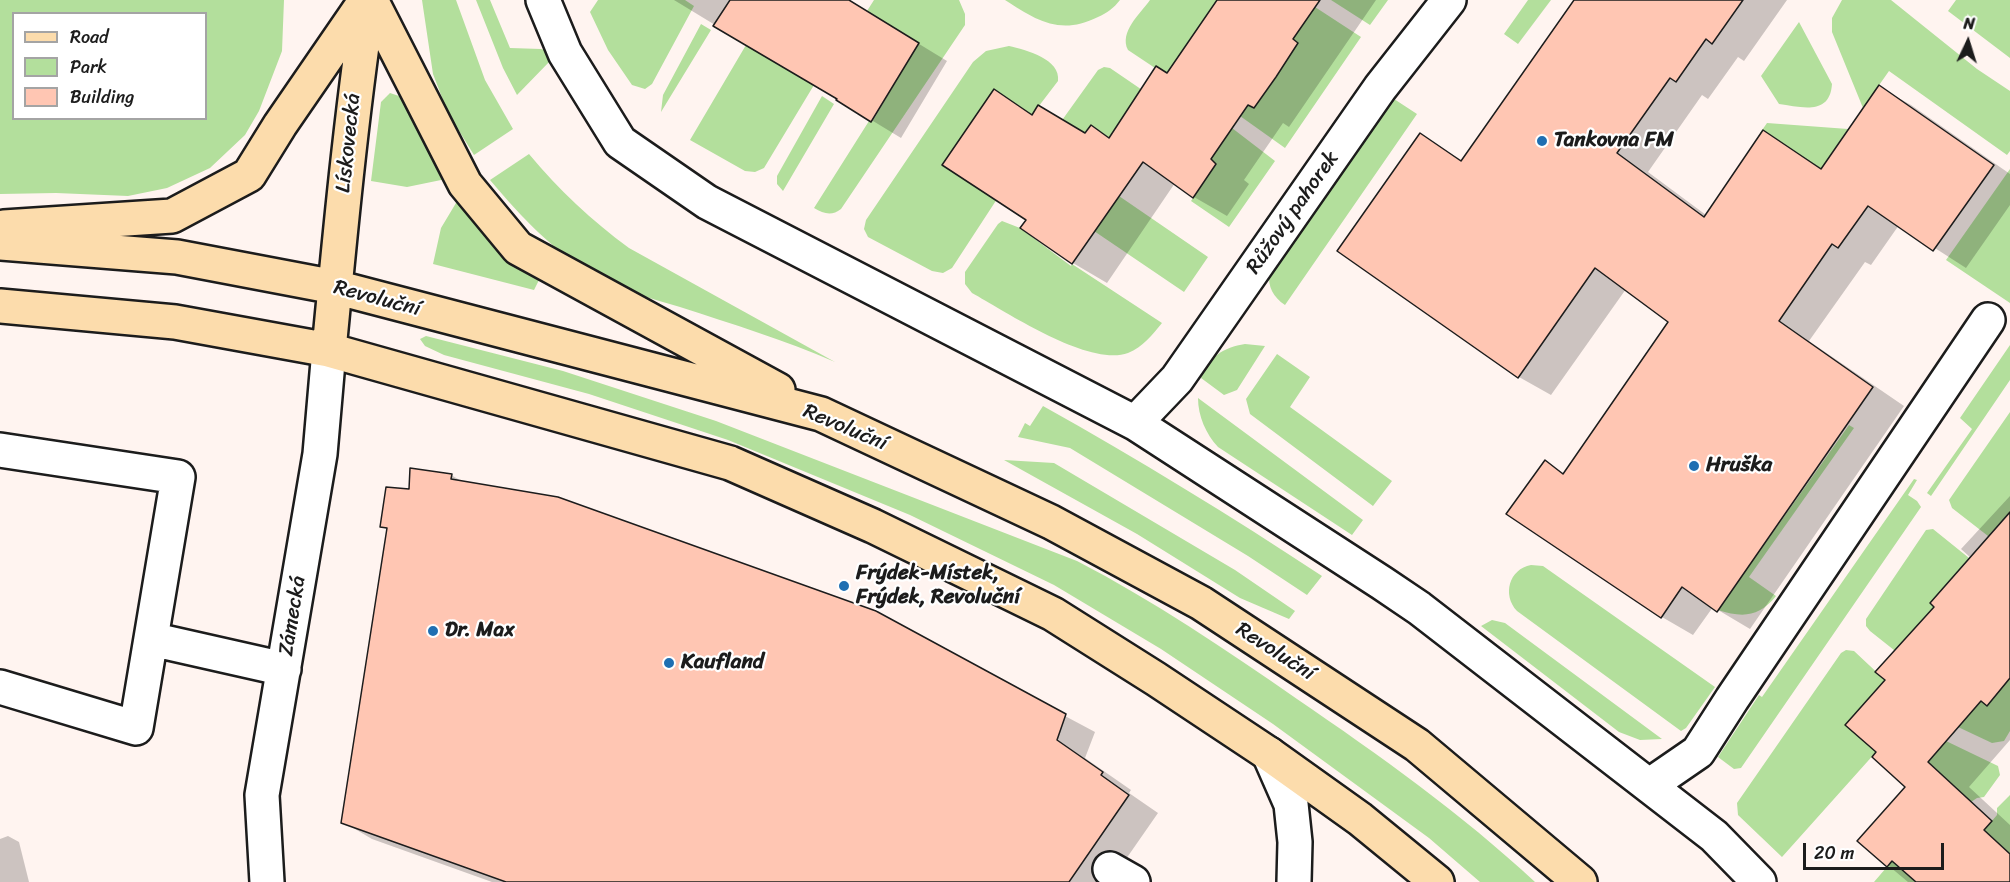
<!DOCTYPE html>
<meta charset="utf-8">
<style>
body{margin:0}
#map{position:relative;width:2010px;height:882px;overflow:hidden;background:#fff4f0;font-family:Sriracha,sans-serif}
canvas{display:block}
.legend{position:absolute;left:12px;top:12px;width:195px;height:108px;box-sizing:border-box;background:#fff;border:2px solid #a4a4a4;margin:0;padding:8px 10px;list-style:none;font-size:18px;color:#1c1c1c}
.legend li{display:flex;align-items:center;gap:12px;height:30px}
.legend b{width:30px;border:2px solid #a4a4a4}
.north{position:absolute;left:1938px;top:12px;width:60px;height:60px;-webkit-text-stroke:4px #fff;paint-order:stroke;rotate:4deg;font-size:16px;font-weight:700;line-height:24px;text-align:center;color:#1c1c1c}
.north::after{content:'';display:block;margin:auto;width:21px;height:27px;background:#1c1c1c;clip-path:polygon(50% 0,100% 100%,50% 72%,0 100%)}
.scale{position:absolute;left:1803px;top:843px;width:141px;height:27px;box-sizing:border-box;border:3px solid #1c1c1c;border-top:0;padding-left:8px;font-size:18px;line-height:21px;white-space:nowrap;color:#1c1c1c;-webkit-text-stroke:4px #fff;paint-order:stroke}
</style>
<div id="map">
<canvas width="2010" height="882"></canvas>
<ul class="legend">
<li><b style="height:8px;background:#fcdcac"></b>Road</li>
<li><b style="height:16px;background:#b3df9c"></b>Park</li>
<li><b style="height:16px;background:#ffc6b3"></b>Building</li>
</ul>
<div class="north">N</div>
<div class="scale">20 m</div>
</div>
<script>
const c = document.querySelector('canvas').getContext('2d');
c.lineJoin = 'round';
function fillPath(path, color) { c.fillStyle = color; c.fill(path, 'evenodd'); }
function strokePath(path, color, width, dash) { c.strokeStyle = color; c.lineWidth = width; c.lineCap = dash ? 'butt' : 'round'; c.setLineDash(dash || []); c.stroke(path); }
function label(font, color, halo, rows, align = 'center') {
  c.font = font + ' Sriracha,sans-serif'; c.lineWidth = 4.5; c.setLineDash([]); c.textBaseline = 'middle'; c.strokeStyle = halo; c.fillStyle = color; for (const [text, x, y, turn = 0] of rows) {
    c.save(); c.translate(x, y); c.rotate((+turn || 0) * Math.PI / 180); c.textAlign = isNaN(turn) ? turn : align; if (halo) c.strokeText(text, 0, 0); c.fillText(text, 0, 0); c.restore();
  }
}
const green = new Path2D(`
 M 0,0 L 284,0 L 282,51 L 259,111 L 245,135 L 210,168 L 167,188 L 128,196 L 56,193 L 0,194 ZM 14,14 L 206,14 L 206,118 L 14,118 Z
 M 422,0 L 456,0 L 485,80 L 513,129 L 474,155 L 448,113 L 433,74 Z
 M 476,0 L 490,0 L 510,48 L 541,49 L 550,51 L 551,60 L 517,95 L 503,68 Z
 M 598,0 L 685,0 L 694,6 L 652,84 L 645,89 L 632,85 L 608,50 L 590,12 Z
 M 874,0 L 959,0 L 965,14 L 965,25 L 841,209 C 832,216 824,214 814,208 L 869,121 L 872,122 L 918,44 L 867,11 Z
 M 1005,0 L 1120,0 C 1114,8 1107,13 1098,17 C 1060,36 1036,20 1005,0 Z
 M 1150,0 L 1217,0 L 1167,73 L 1155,68 L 1128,50 C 1119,32 1140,14 1150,0 Z
 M 1331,0 L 1388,0 L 1370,25 Z
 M 1528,0 L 1551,0 L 1518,44 L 1504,34 Z
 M 1842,0 L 1891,0 L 1977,69 L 2010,91 L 2010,151 L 2007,155 L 1889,71 L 1863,108 L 1832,32 L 1832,18 Z
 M 1956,0 L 2010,0 L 2010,58 L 1948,11 Z
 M 1315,7 L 1361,37 L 1285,148 L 1240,116 L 1248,105 L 1254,108 L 1298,43 L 1293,39 Z
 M 1799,22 L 1832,84 C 1830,116 1801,107 1779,104 L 1761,76 Z
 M 701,24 L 711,30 L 661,112 L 663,95 Z
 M 746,45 L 817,80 L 764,168 L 755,172 L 745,171 L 690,140 Z
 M 1009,46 C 1026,50 1061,59 1058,81 L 1032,115 L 994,90 L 999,196 L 952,268 L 943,273 L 932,271 L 868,237 L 864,229 L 866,220 L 973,62 L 986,51 Z
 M 1104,67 L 1110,68 L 1151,96 L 1118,144 L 1091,125 L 1077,145 L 1055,130 L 1098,70 Z
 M 390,93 L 402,97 L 430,154 L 446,179 L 407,187 L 371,181 L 381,102 Z
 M 822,96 L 834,104 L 783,191 L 777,184 L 777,176 Z
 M 1391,97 L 1417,114 L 1285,305 C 1273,297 1268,287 1269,273 Z
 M 1767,123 L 1848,129 L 1819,172 L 1760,133 Z
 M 1232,128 L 1275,161 L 1229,227 L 1191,201 L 1216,164 L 1211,159 Z
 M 529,154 C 559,190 591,220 629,248 L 835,362 C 785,340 732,324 680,307 C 653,299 623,291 598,277 C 555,253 522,218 490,180 Z
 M 2010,169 L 2010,303 L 1946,260 Z
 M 1119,196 L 1208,257 L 1184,292 L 1094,231 Z
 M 459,198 L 514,260 L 539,280 L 534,290 L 433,264 L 441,228 Z
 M 1002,221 L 1020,228 L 1071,266 L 1072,264 L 1162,323 C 1152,335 1143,347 1128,353 C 1089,367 1008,313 972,293 L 965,284 L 965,272 L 998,224 Z
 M 426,336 L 563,371 L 716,421 L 1077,561 C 1154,601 1225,649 1297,699 C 1379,755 1462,814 1535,882 L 1480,882 L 1429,838 L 1273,724 L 1161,649 L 1054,585 L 910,515 L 728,440 L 589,394 L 444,355 L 425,346 L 420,339 Z
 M 1245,344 L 1265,346 L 1237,390 L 1224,395 L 1201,378 C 1207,358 1224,347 1245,344 Z
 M 2010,345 L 2010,380 L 1931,496 L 1927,493 L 1972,429 L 1960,418 Z
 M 1277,354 L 1310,377 L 1290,407 L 1392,481 L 1373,506 L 1250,414 L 1246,399 Z
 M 1198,398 L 1363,520 L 1352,535 L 1218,447 C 1206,434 1198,416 1198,398 Z
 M 1043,406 C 1138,459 1231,516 1322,576 L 1307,595 L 1248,556 L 1070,448 L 1018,437 L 1025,423 L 1030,426 Z
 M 2010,412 L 2010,512 L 1988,536 L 1952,508 L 1949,500 Z
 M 1849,425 L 1854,428 L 1749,577 L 1776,596 C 1759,617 1743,618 1718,610 Z
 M 1004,460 L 1054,463 L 1235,570 L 1295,611 L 1289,619 L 1240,598 L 1137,534 Z
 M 1914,479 L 1917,480 L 1908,495 L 1917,501 L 1921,507 L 1741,768 L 1734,769 L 1718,757 L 1759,695 L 1762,697 Z
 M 1933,529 L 1969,558 L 1930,603 L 1943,614 L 1904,658 L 1870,631 L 1866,626 L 1866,619 L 1926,530 Z
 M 1531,565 L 1543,566 L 1715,687 L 1686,728 L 1681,731 L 1517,611 C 1502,595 1509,569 1531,565 Z
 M 1492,620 L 1505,623 L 1662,739 L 1640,740 L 1619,732 L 1481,626 Z
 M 1846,650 L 1854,651 L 1885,680 L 1845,725 L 1876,752 L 1782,857 L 1738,815 L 1737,803 L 1841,653 Z
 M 2010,678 L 2010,731 L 2004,741 L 1992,743 L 1958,727 L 1981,701 L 1987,705 Z
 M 1946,741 L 1998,766 L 2000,775 L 1984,797 L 1977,798 L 1971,802 L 1919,772 Z
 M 2010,795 L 2010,854 L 1984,830 L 1997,815 L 1997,808 Z
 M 1892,861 L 1916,882 L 1874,882 Z`);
const shadow = new Path2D(`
 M 674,0 L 847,0 L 947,61 L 901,138 Z
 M 1219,0 L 1376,0 L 1289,127 L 1283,123 L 1244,180 L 1249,184 L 1227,216 L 1194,197 L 1175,183 L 1107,283 L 1073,263 L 1022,228 L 1028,220 L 994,91 L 1034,115 L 1086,134 L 1091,127 L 1110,138 L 1168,75 Z
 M 1576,0 L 1787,0 L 1744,61 L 1738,57 L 1708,99 L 1702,95 L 1648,172 L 1706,215 L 1764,132 L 1823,169 L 1879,87 L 1911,105 L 2010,174 L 2010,205 L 1966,268 L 1899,225 L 1871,265 L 1865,262 L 1809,341 L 1904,406 L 1750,629 L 1713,607 L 1693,635 L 1662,617 L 1546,462 L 1565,474 L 1670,322 L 1626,289 L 1551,395 L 1519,377 L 1339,251 L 1421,135 L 1463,161 Z
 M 451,475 L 465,483 L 1065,716 L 1095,732 L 1085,758 L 1131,790 L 1129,793 L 1158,813 L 1110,882 L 492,882 L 372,839 L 343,822 L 388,530 L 382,526 L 410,490 Z
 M 2010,496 L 2010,740 L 1969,787 L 2010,825 L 2010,882 L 1908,882 L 1859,841 L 1908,787 L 1878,752 L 1887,679 L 1971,558 L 1961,549 Z
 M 8,836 L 19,842 L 29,882 L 0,882 L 0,839 Z`);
const building = new Path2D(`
 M 730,0 L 849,0 L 919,43 L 871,122 L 836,100 L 837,99 L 713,26 Z
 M 1217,0 L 1320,0 L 1293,39 L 1298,43 L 1276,77 L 1254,108 L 1248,105 L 1211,159 L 1216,164 L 1193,198 L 1143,162 L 1072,264 L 1020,228 L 1026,220 L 942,165 L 994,89 L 1032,115 L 1038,105 L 1085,133 L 1091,125 L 1109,138 L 1156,66 L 1167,73 Z
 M 1574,0 L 1743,0 L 1712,44 L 1706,39 L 1676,82 L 1670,78 L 1617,153 L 1704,217 L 1763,130 L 1821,169 L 1879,85 L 1994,165 L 1933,251 L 1868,206 L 1838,248 L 1832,244 L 1779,321 L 1873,387 L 1717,612 L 1682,587 L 1661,618 L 1506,514 L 1545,460 L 1563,474 L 1668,322 L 1595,268 L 1518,378 L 1337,251 L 1420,133 L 1461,161 Z
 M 410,468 L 452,474 L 451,479 L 558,497 L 876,611 L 1066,714 L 1057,740 L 1103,772 L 1101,775 L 1129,795 L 1069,882 L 506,882 L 341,823 L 387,528 L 380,527 L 386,487 L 409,489 Z
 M 2010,512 L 2010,678 L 1987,706 L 1981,701 L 1928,762 L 1992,821 L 1984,830 L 2010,854 L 2010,882 L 1916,882 L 1892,861 L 1887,867 L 1857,841 L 1905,787 L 1872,757 L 1876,752 L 1845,725 L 1885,680 L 1875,672 L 1934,607 L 1930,603 Z`);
const minor = new Path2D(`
 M 543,0 L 565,53 L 620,142 L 707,202 L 1135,423 L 1382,583 L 1419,608 L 1714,836 L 1759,882
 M 1135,423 L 1177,379 L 1380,88 L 1449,0
 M 0,450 L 178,477 L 136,728 L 0,687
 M 151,639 L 284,669
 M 1269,754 L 1291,804 L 1295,842 L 1294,882
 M 1650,785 L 1698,752 L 1732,699 L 1988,320
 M 1110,869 L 1133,882
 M 267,882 L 262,795 L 320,454 L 329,350`);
const major = new Path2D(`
 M 371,0 L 465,184 L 518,248 L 778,390
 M 4,227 L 172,216 L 249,175 L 280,125 L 366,0
 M 0,243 L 177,257 L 335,287 L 821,414 L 1051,522 L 1201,603 L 1417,745 L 1580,882
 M 0,306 L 175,322 L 329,350 L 730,463 L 873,526 L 1053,614 L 1156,679 L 1269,754 L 1360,819 L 1437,882
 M 329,350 C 340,234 351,118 368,3`);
const markers = [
 [1542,141,6,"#1f6fb2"],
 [1694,466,6,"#1f6fb2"],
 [844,586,6,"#1f6fb2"],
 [433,631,6,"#1f6fb2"],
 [669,663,6,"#1f6fb2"]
];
const poiNames = [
 ["Tankovna FM",1554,141],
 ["Hruška",1706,466],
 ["Frýdek-Místek,",856,574],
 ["Frýdek, Revoluční",856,598],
 ["Dr. Max",445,631],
 ["Kaufland",681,663]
];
const streetNames = [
 ["Lískovecká",349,143,-84],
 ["Růžový pahorek",1293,213,-55],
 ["Revoluční",377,299,15],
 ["Revoluční",845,428,23],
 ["Zámecká",293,616,-81],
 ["Revoluční",1275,652,33]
];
fillPath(green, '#b3df9c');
fillPath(shadow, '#0003');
fillPath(building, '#ffc6b3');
strokePath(building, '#1c1c1c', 1.5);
strokePath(minor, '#1c1c1c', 38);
strokePath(major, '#1c1c1c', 38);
strokePath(minor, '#fff', 33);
strokePath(major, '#fcdcac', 33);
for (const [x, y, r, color] of markers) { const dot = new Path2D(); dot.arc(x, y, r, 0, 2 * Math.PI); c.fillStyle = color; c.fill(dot); strokePath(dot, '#fff', 2); }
label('bold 21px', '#1c1c1c', '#fff', poiNames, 'left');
label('21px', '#1c1c1c', '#fff', streetNames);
</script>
